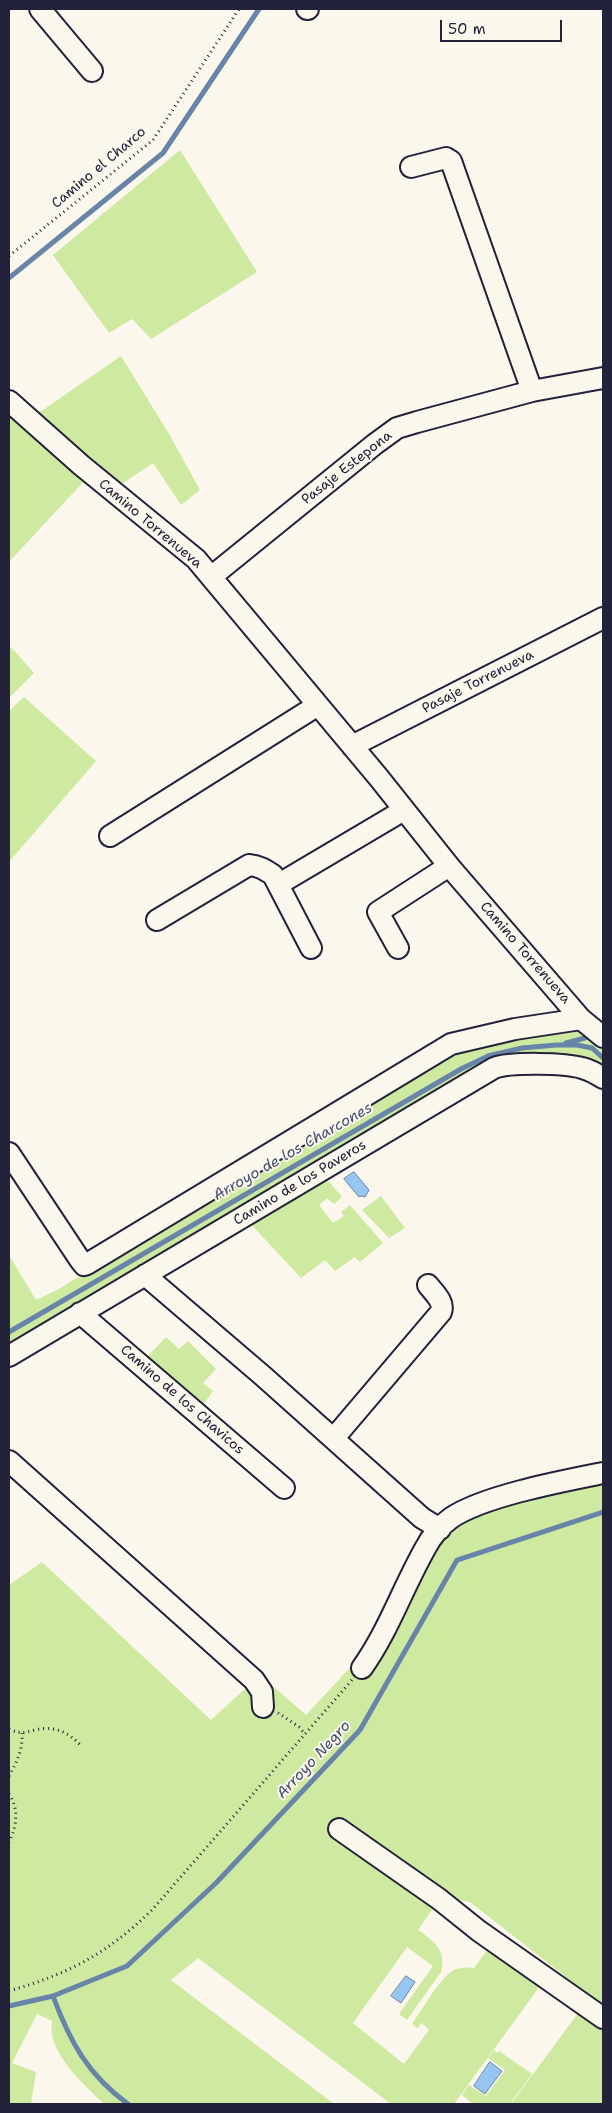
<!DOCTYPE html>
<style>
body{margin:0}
#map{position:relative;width:612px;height:2113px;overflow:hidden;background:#fbf7ec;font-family:"Shantell Sans",sans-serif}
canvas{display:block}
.frame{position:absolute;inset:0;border:10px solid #22223b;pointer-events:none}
.scale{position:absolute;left:440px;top:20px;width:122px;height:22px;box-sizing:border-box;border:2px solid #22223b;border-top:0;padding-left:6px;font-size:15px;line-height:18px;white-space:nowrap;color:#22223b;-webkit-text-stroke:4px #fbf7ec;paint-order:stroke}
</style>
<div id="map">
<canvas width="612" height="2113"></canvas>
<div class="frame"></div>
<div class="scale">50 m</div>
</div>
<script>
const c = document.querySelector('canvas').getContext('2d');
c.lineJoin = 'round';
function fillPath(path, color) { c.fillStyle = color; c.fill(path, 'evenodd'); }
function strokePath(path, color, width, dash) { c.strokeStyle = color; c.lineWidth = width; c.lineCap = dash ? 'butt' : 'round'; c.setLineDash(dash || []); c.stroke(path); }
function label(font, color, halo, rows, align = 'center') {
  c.font = font + ' "Shantell Sans",sans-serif'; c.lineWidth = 4; c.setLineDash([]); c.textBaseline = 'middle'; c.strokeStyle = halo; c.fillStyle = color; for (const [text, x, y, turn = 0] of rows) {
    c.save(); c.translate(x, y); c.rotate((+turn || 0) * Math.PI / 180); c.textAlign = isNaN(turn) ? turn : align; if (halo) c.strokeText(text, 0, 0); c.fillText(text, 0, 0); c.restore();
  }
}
const green = new Path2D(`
 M 180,150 L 257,272 L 151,339 L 132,319 L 109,333 L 53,255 Z
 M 121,356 L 169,434 L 200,490 L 181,505 L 153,463 L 117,487 L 37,414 Z
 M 9,407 L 86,479 L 9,562 Z
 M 11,647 L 34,673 L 9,698 L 9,649 Z
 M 24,697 L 96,761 L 9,862 L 9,711 Z
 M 576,1028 L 603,1046 L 603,1073 L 505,1060 L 9,1351 L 9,1255 L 36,1300 L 59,1289 L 172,1218 L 452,1051 Z
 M 325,1177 L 342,1197 L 334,1204 L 327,1198 L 319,1205 L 333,1223 L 344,1216 L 341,1212 L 350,1205 L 383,1243 L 360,1262 L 355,1257 L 335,1271 L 325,1260 L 301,1278 L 247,1220 Z
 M 381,1196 L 405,1228 L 389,1238 L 362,1210 Z
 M 166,1337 L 179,1349 L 188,1341 L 216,1369 L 203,1383 L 213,1391 L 201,1408 L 145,1359 Z
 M 603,1478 L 603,2006 L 470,1902 C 437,1894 436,1905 418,1930 C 434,1941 447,1951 441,1972 L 407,2020 L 399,2014 L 433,1966 L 407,1947 L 353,2023 L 404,2064 L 429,2030 L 422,2023 L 417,2028 L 412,2024 C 421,2011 439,1980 451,1972 C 458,1967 466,1967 474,1968 L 488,1949 L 540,1986 L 454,2104 L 391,2104 L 198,1958 L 171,1980 L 334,2104 L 104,2104 C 84,2085 46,2051 52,2021 L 37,2014 L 12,2063 L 36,2072 L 31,2104 L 9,2104 L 9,1585 L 42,1562 L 211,1720 L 260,1675 L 306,1715 L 369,1647 L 440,1540 L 454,1527 L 476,1512 Z
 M 581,2009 L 603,2026 L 603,2104 L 511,2104 Z
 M 494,2050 L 497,2053 L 499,2051 L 532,2074 L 510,2104 L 473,2104 L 462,2095 L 469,2085 L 486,2096 L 505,2070 L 488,2058 Z`);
const water = new Path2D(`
 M 354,1172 L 369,1190 L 365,1197 L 361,1196 L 359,1197 L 344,1179 Z
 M 406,1976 L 415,1982 L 401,2003 L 391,1996 Z
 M 490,2062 L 502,2071 L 485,2094 L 474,2086 Z`);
const stream = new Path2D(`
 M 9,278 L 163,153 L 259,9
 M 566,1043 L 585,1038
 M 9,1332 L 461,1069 L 488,1056 L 522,1048 L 556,1045 L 577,1045 L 592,1048 L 603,1058
 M 53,1996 C 70,2042 88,2075 128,2104
 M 9,2006 L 53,1996 L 127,1966 L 216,1883 L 360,1730 L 457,1560 L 603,1512`);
const path = new Path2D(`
 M 9,256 L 153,140 L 239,9
 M 278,1713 L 299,1727 L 305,1734
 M 9,1729 C 20,1734 24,1733 35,1730 C 55,1725 70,1733 82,1747
 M 9,1776 C 17,1762 23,1749 22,1733
 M 9,1794 C 19,1808 17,1827 9,1842
 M 9,1991 C 68,1974 107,1954 152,1910 L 352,1680`);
const minor = new Path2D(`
 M 40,9 L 92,71
 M 307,9 L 308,9
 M 411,167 L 446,158 L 451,161 L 532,391
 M 9,401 L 81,465 L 196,559 L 379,778 L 449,866 L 581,1019 L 603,1037
 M 211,577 L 375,444 L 397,428 L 417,422 L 532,391 L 603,378
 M 352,746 L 603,618
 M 110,836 L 318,705
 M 279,884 L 404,810
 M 157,920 L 249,865 C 259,866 264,869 273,875 L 311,948
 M 398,948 L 378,912 L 449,866
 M 9,1153 L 80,1260 L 84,1265 L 87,1264 L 451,1044 L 515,1029 L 581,1019
 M 145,1275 L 263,1376 L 422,1518 L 440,1529
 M 80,1313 L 284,1488
 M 9,1356 L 494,1068 C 510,1062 565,1063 582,1068 C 590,1070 597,1074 603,1078
 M 334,1438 L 441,1312 C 445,1302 434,1293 428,1285
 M 9,1461 L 254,1680 L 262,1692 L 263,1707
 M 362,1668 C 389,1630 403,1587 426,1547 C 431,1537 441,1525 451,1518 C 483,1496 563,1481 603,1473
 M 339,1829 L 439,1899 L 479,1931 L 603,2018`);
const streetNames = [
 ["Camino el Charco",99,168,-40],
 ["Pasaje Estepona",347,468,-38],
 ["Camino Torrenueva",150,524,40],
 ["Pasaje Torrenueva",478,682,-27],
 ["Camino Torrenueva",525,953,49],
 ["Camino de los Paveros",300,1183,-31],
 ["Camino de los Chavicos",182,1400,41]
];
const waterNames = [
 ["Arroyo de los Charcones",293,1152,-30],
 ["Arroyo Negro",314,1760,-47]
];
fillPath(green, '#ceeaa1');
fillPath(water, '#96c5f1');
strokePath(water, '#6884a8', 1);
strokePath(stream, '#6884a8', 5);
strokePath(minor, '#22223b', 24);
strokePath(path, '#22223b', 3, [1, 4]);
strokePath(minor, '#fbf7ec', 20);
label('14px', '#22223b', '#fbf7ec', streetNames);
label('italic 15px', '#455372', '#fbf7ec', waterNames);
</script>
